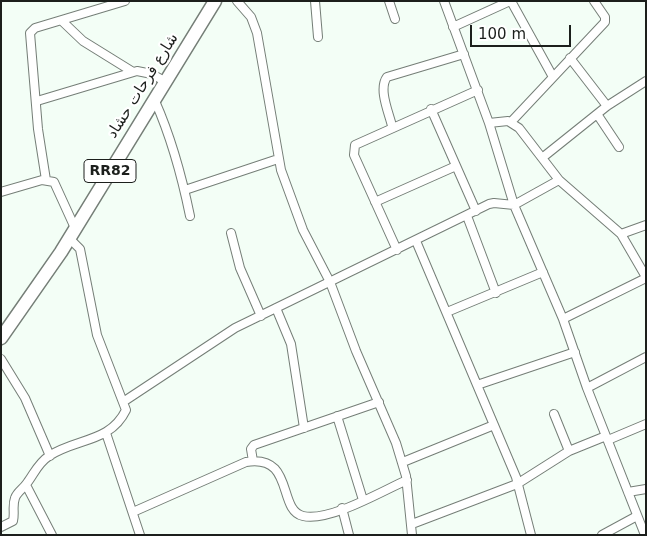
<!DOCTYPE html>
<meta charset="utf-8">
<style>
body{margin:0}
#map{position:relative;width:647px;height:536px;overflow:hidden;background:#f3fef6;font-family:"DejaVu Sans",sans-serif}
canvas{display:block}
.frame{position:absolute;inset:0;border:2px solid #1c1f1c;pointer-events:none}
.scale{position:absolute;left:470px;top:25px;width:101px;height:22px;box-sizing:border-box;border:2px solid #1c1f1c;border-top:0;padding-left:6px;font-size:15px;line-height:18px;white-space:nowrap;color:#1c1f1c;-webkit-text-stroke:4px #fff;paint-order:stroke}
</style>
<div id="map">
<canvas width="647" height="536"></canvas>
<div class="frame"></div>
<div class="scale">100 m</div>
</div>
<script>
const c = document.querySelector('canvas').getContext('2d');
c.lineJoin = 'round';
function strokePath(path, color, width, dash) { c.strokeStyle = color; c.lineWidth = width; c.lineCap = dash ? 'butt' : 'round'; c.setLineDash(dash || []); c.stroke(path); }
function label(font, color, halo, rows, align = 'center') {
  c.font = font + ' "DejaVu Sans","Noto Naskh Arabic",sans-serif'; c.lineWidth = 4.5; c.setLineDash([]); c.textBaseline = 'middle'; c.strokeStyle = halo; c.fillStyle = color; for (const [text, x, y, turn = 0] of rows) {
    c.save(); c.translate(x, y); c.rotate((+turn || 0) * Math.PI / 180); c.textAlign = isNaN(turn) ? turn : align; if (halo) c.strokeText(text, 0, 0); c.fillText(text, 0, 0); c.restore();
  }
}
const minor = new Path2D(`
 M 237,1 L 251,17 L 257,33 L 281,170 L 303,230 L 330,282 L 356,351 L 396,443 L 406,476 L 412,535
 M 315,1 L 318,37
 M 389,1 L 395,19
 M 444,1 L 489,123 L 514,205 L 563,319 L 587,388 L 645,535
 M 511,1 L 553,77
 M 62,21 L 83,41 L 133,72
 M 453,27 L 510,1
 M 570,58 L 607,106
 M 37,101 L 137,71 L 152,74 L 166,82
 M 155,101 C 171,137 182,177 190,216
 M 431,109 L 476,211
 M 597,114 L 619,147
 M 511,122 L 605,22 L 605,17 L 594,1
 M 489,123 L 508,121 L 519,128 L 559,180 L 621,234 L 646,277
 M 392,126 C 389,113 378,89 387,77 L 464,54
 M 542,158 L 607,106 L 646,81
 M 46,180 L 38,129 L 30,33 L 35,28 L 125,1
 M 185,190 L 278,159
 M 1,192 L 42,180 L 54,182 L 75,228
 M 375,202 L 456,166
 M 467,216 L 496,293
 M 231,233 L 240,268 L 261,316
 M 621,234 L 646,225
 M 416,241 L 516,477 L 531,535
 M 397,250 L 354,155 L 355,145 L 478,90
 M 276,308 L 291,344 L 304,428
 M 447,312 L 543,272
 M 563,319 L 646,278
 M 1,359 L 25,398 L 50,456
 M 477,385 L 575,352
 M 587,388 L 646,357
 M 123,402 L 235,328 L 489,204 L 494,203 L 514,205 L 559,180
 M 554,414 L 569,451
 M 337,416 L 363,500
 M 106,433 L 140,535
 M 608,440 L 646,424
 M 253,461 L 251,449 L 254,445 L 379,402
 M 403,462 L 494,425
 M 26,485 L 52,535
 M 628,492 L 646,489
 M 342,508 L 349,535
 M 133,512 L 246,462 C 295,454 277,510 303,516 C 330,522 382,491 407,480
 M 412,524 L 517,484 L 569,451 L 606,436
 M 1,527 L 13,521 C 15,513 12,506 15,498 C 17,492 23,489 27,483 C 34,474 38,463 49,456 C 76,438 110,443 126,410 L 97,335 L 80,249 L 69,238
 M 602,535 L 637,516`);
const primary = new Path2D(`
 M 1,338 L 61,252 L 215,1`);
const shields = [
 [110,171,52]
];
const shieldNames = [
 ["RR82",110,171]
];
const streetNames = [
 ["شارع فرحات حشاد",143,86,-58]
];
strokePath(minor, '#757e77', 10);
strokePath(primary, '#757e77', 15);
strokePath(minor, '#fff', 8);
strokePath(primary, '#fff', 12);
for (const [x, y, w] of shields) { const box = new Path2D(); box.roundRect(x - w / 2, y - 11.5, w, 23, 4); c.fillStyle = '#fff'; c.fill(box); strokePath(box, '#1c1f1c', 1); }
label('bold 14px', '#1c1f1c', null, shieldNames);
label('15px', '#1c1f1c', '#fff', streetNames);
</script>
